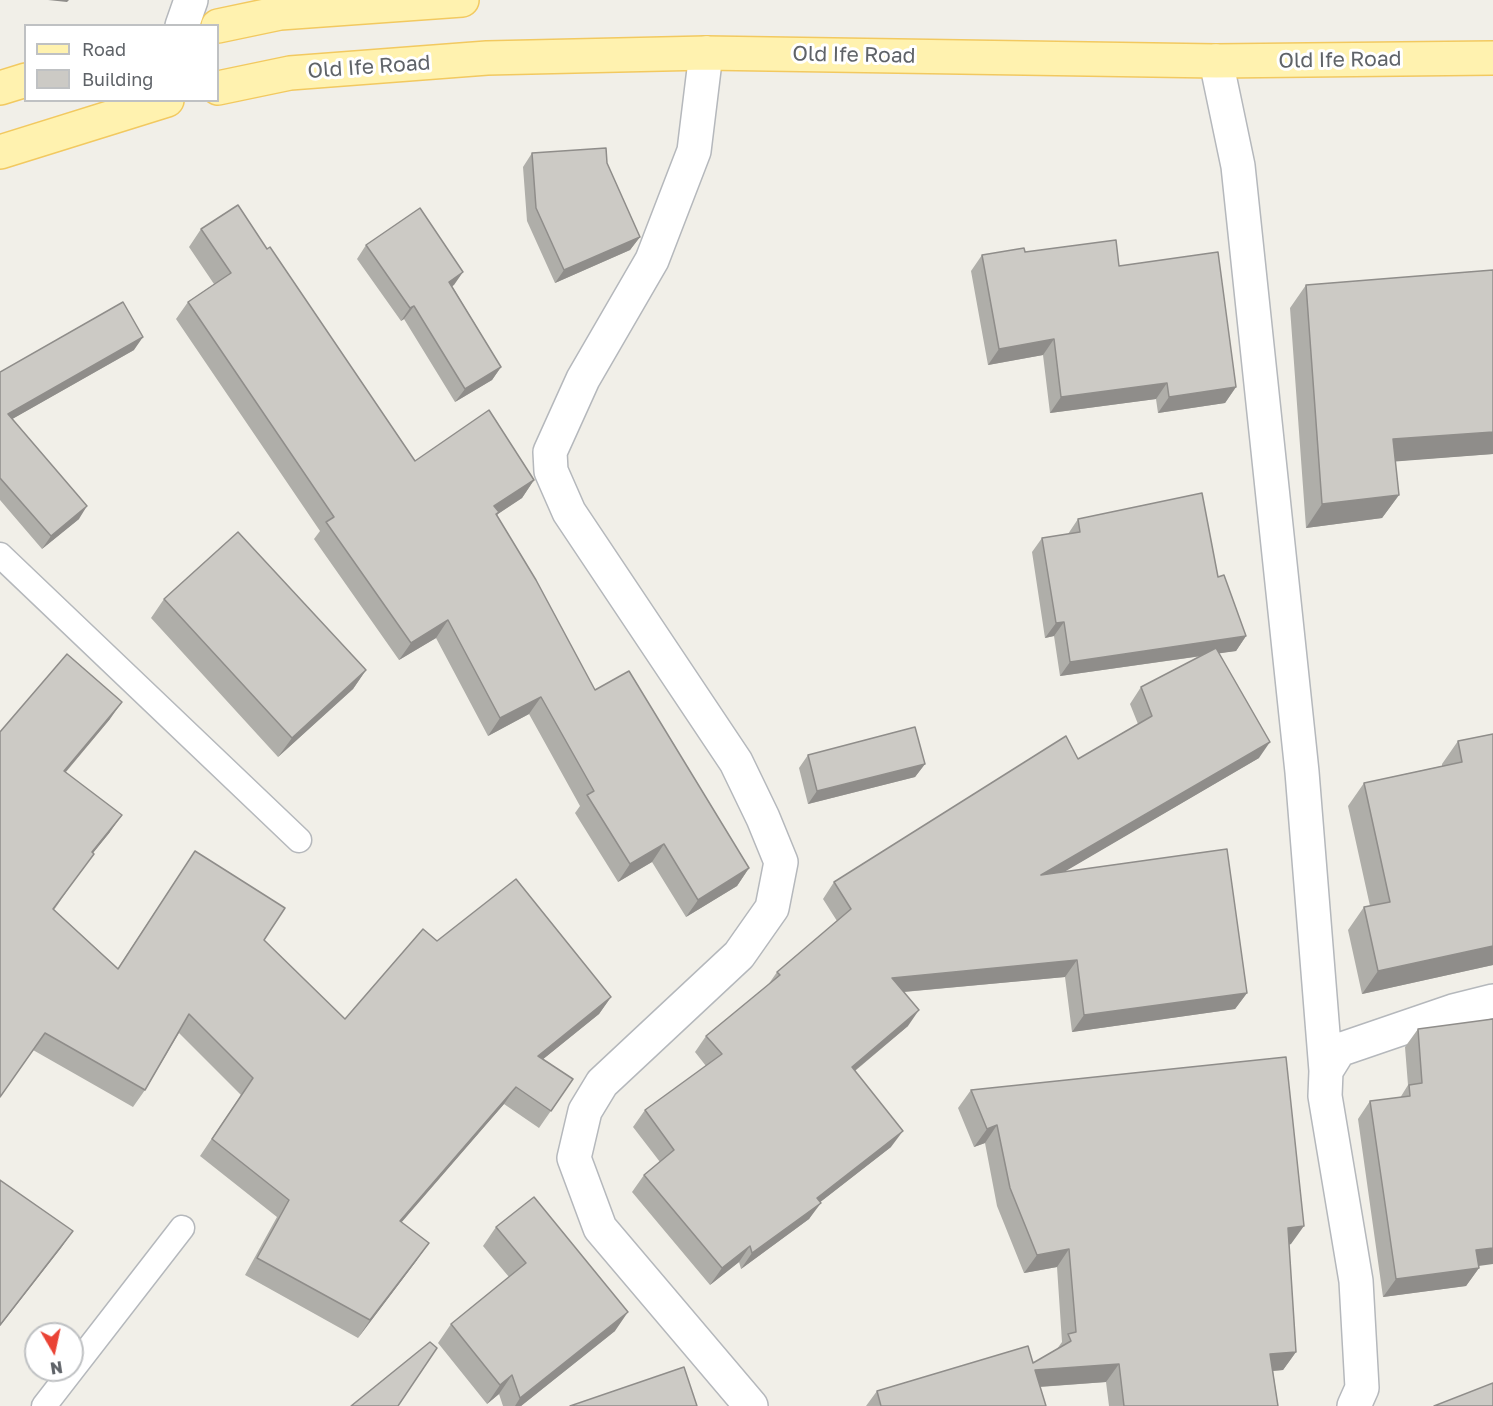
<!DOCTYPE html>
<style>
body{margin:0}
#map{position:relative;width:1493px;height:1406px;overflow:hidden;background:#f1efe8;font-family:"Golos Text",sans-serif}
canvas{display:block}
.legend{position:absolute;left:24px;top:24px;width:195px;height:78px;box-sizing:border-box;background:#fff;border:2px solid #bfc1c3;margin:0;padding:8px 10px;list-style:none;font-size:18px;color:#5f6368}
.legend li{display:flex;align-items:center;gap:12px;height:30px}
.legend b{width:30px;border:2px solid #bfc1c3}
.north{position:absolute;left:24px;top:1322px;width:60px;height:60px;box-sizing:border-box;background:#fff;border:2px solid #bfc1c3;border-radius:50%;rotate:171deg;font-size:16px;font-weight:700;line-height:24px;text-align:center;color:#5f6368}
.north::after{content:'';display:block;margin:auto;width:21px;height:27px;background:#ea4335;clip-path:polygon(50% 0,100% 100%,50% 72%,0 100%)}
</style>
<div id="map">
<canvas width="1493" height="1406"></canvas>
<ul class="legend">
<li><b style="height:8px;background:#fff2af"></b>Road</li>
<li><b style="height:16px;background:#cccac5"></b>Building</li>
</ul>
<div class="north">N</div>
</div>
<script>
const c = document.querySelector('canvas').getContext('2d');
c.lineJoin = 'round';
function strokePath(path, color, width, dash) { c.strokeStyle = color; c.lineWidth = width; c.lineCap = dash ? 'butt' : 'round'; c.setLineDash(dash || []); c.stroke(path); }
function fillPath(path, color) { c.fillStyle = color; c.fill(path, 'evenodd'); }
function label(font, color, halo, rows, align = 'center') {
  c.font = font + ' "Golos Text",sans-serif'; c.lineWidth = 6; c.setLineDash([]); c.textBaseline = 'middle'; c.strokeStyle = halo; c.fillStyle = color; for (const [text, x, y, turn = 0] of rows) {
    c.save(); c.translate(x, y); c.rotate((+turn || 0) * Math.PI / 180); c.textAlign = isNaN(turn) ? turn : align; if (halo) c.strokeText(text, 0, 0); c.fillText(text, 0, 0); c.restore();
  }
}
const service = new Path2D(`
 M 0,555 L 299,840
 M 44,1406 L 182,1228`);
const minor = new Path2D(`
 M 182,26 L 191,0
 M 706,53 L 694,151 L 652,260 L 583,379 L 550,452 L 551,471 L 569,512 L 736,762 L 763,818 L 781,862 L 772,908 L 739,955 L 602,1083 L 585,1111 L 574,1158 L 600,1228 L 751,1406
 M 1216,61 L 1238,166 L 1302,772 L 1326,1071
 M 1354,1406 L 1362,1388 L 1356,1281 L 1325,1096 L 1326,1071 L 1339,1050 L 1453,1011 L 1493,1001`);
const primary = new Path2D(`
 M 218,26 L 280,13 L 462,0
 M 0,88 L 26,80
 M 218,88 L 290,73 L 487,58 L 706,53 L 1216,61 L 1493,58
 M 0,152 L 167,100`);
const wall = new Path2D(`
 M 532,153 L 607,163 L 640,237 L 630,250 L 555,283 L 527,221 L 523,167 Z
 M 201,229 L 267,249 L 415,461 L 534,480 L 522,498 L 496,515 L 595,690 L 749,868 L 737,886 L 686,917 L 652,862 L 618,882 L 575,813 L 580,806 L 529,714 L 488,736 L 436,638 L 399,660 L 314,539 L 320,531 L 176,319 L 188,302 L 214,284 L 189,247 Z
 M 366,245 L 463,272 L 452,286 L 501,367 L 492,380 L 455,402 L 404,319 L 401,321 L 357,259 Z
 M 1025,252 L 1119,266 L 1236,387 L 1225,403 L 1158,413 L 1156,399 L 1050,413 L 1043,355 L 988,365 L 971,271 L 982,255 Z
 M 1493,270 L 1493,454 L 1395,461 L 1399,495 L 1382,518 L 1306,528 L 1290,308 L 1306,285 Z
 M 134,350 L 12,419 L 79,519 L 42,549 L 0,500 L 0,372 Z
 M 1078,519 L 1218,577 L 1246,636 L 1236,651 L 1219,653 L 1259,758 L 1063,872 L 1247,993 L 1235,1009 L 1072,1032 L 1065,977 L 904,992 L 908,1026 L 855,1071 L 891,1147 L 820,1202 L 809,1219 L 741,1269 L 739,1262 L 710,1285 L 632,1192 L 644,1175 L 660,1162 L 633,1127 L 645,1110 L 706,1066 L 695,1052 L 706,1036 L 768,985 L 777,972 L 837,921 L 823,899 L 834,882 L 1078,759 L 1138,724 L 1130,704 L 1141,687 L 1202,656 L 1060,676 L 1054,636 L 1045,638 L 1032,552 L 1042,538 L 1068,534 Z
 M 164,599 L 366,670 L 353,689 L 278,757 L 151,618 Z
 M 110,719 L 66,772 L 110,832 L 93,853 L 54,910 L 118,968 L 195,851 L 264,940 L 345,1019 L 437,941 L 611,997 L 599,1014 L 543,1059 L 573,1079 L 539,1128 L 504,1104 L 401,1222 L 417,1260 L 358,1338 L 245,1275 L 277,1217 L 200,1156 L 241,1095 L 179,1033 L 145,1090 L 133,1107 L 33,1050 L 0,732 Z
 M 1493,734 L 1493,965 L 1362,994 L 1348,930 L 1364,907 L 1370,906 L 1348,806 L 1364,783 L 1442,766 L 1442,764 L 1458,741 Z
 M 808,755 L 925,764 L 915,777 L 808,804 L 799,768 Z
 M 1418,1029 L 1479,1268 L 1466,1286 L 1383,1297 L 1358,1119 L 1370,1101 L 1400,1098 L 1408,1085 L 1405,1047 Z
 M 971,1090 L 1291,1244 L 1289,1245 L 1296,1352 L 1283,1370 L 1273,1371 L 1278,1406 L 1109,1406 L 1106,1382 L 1040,1387 L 1046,1406 L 866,1406 L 877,1391 L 1033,1363 L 1057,1349 L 1062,1342 L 1057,1267 L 1024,1273 L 997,1206 L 985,1143 L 974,1147 L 958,1108 Z
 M 496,1227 L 615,1331 L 521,1406 L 503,1406 L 499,1394 L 487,1404 L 438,1343 L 451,1324 L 509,1277 L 483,1246 Z`);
const shadedWall = new Path2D(`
 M 48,0 L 69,0 L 67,2 Z
 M 640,237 L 630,250 L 555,283 L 564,270 Z
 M 463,272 L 454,285 L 440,295 L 449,282 Z
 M 414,306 L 404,319 L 401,321 L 410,308 Z
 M 143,337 L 134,350 L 0,426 L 8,414 Z
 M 1054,339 L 1043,355 L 988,365 L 999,349 Z
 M 501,367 L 492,380 L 455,402 L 465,389 Z
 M 1167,383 L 1156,399 L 1050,413 L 1061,397 Z
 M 1236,387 L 1225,403 L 1158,413 L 1169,397 Z
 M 1493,432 L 1493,454 L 1376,463 L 1393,439 Z
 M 534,480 L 522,498 L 498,514 L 486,530 L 494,506 Z
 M 1399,495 L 1382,518 L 1306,528 L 1322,504 Z
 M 87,506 L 79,519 L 42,549 L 51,536 Z
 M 448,620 L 436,638 L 399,660 L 411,643 Z
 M 1064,622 L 1054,636 L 1045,638 L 1056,623 Z
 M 1246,636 L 1236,651 L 1060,676 L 1070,662 Z
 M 366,670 L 353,689 L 278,757 L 292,738 Z
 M 541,697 L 529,714 L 488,736 L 500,718 Z
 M 122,702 L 110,719 L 52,788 L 64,771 Z
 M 1270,742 L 1259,758 L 1030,892 L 1041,875 Z
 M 925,764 L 915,777 L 808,804 L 817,791 Z
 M 122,815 L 110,832 L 80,869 L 92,852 Z
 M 664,844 L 652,862 L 618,882 L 630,864 Z
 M 749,868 L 737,886 L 686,917 L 698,900 Z
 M 1493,946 L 1493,965 L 1362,994 L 1378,971 Z
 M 1077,960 L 1065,977 L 880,994 L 892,978 Z
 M 1247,993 L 1235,1009 L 1072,1032 L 1084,1015 Z
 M 611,997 L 599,1014 L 526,1073 L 538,1056 Z
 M 919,1010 L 908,1026 L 840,1083 L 852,1067 Z
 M 516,1087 L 504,1104 L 388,1238 L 400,1221 Z
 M 997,1125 L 985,1143 L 974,1147 L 987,1129 Z
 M 903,1131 L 891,1147 L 805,1214 L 817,1198 Z
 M 821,1203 L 809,1219 L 741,1269 L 752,1253 Z
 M 1304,1226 L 1291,1244 L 1275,1246 L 1288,1228 Z
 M 73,1231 L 61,1248 L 0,1326 L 0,1325 Z
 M 429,1243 L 417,1260 L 358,1338 L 370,1320 Z
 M 750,1246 L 739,1262 L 710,1285 L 722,1268 Z
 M 1493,1248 L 1493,1264 L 1464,1268 L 1476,1250 Z
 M 1069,1249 L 1057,1267 L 1024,1273 L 1037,1255 Z
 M 1479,1268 L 1466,1286 L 1383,1297 L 1396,1279 Z
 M 628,1312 L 615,1331 L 521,1406 L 515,1406 L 520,1398 Z
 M 1296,1352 L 1283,1370 L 1258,1372 L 1270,1354 Z
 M 1119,1364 L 1106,1382 L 1022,1388 L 1035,1370 Z
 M 512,1375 L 499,1394 L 487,1404 L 500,1385 Z`);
const building = new Path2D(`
 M 606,148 L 607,163 L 640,237 L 564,270 L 536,208 L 532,153 Z
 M 238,205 L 267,249 L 270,247 L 415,461 L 489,410 L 534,480 L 494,506 L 499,512 L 496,514 L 536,580 L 595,690 L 629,671 L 749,868 L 698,900 L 664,844 L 630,864 L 587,795 L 594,791 L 541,697 L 500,718 L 448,620 L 411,643 L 326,522 L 334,517 L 188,302 L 231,273 L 201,229 Z
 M 420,208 L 463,272 L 449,282 L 501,367 L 465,389 L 414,306 L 410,308 L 366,245 Z
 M 1116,240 L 1119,266 L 1218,252 L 1236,387 L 1169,397 L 1167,383 L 1061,397 L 1054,339 L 999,349 L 982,255 L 1024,248 L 1025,252 Z
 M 1493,270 L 1493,432 L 1393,439 L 1399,495 L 1322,504 L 1306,285 Z
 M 123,302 L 143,337 L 8,414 L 87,506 L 51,536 L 0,478 L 0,372 Z
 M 1202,493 L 1218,577 L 1224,575 L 1246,636 L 1070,662 L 1064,622 L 1056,623 L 1042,538 L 1080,532 L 1078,519 Z
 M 238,532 L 366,670 L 292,738 L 164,599 Z
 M 1216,648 L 1270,742 L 1041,875 L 1227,849 L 1247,993 L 1084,1015 L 1077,960 L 892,978 L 919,1010 L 852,1067 L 903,1131 L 817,1198 L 821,1203 L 752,1253 L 750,1246 L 722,1268 L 644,1175 L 674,1150 L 645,1110 L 722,1054 L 706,1036 L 780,975 L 777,972 L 851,909 L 834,882 L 1066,736 L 1078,759 L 1152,716 L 1141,687 Z
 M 67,654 L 122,702 L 64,771 L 122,815 L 92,852 L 94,854 L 53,909 L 118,969 L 195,851 L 285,908 L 264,940 L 345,1019 L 423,929 L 437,941 L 516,879 L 611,997 L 538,1056 L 573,1079 L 551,1111 L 516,1087 L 400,1221 L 429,1243 L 370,1320 L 257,1258 L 289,1200 L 212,1139 L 253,1078 L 189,1014 L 145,1090 L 45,1033 L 0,1097 L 0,732 Z
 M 915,727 L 925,764 L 817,791 L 808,755 Z
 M 1493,734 L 1493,946 L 1378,971 L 1364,907 L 1390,902 L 1364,783 L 1462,762 L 1458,741 Z
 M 1493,1019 L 1493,1248 L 1476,1250 L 1479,1268 L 1396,1279 L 1370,1101 L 1410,1096 L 1409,1085 L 1422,1083 L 1418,1029 Z
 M 1286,1057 L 1304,1226 L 1288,1228 L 1296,1352 L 1270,1354 L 1278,1406 L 1124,1406 L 1119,1364 L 1035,1370 L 1046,1406 L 881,1406 L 877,1391 L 1028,1346 L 1033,1363 L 1071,1341 L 1068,1334 L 1076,1332 L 1069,1249 L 1037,1255 L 1010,1188 L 997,1125 L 987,1129 L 971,1090 Z
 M 0,1180 L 73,1231 L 0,1325 Z
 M 534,1197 L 628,1312 L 520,1398 L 512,1375 L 500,1385 L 451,1324 L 526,1263 L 496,1227 Z
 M 430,1342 L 437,1348 L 398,1406 L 351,1406 Z
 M 684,1367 L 697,1406 L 570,1406 Z
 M 1493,1383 L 1493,1406 L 1434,1406 Z`);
const streetNames = [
 ["Old Ife Road",854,55,1],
 ["Old Ife Road",1340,60,-1],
 ["Old Ife Road",369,67,-4]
];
strokePath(service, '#b5b8bc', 27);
strokePath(minor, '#b5b8bc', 36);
strokePath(primary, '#f2c960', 36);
strokePath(service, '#fff', 24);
strokePath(minor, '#fff', 33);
strokePath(primary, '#fff2af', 33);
fillPath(wall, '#afaea9');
fillPath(shadedWall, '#8f8d8a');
fillPath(building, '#cccac5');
strokePath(building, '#8f8d8a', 1.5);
label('21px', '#5f6368', '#fff', streetNames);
</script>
